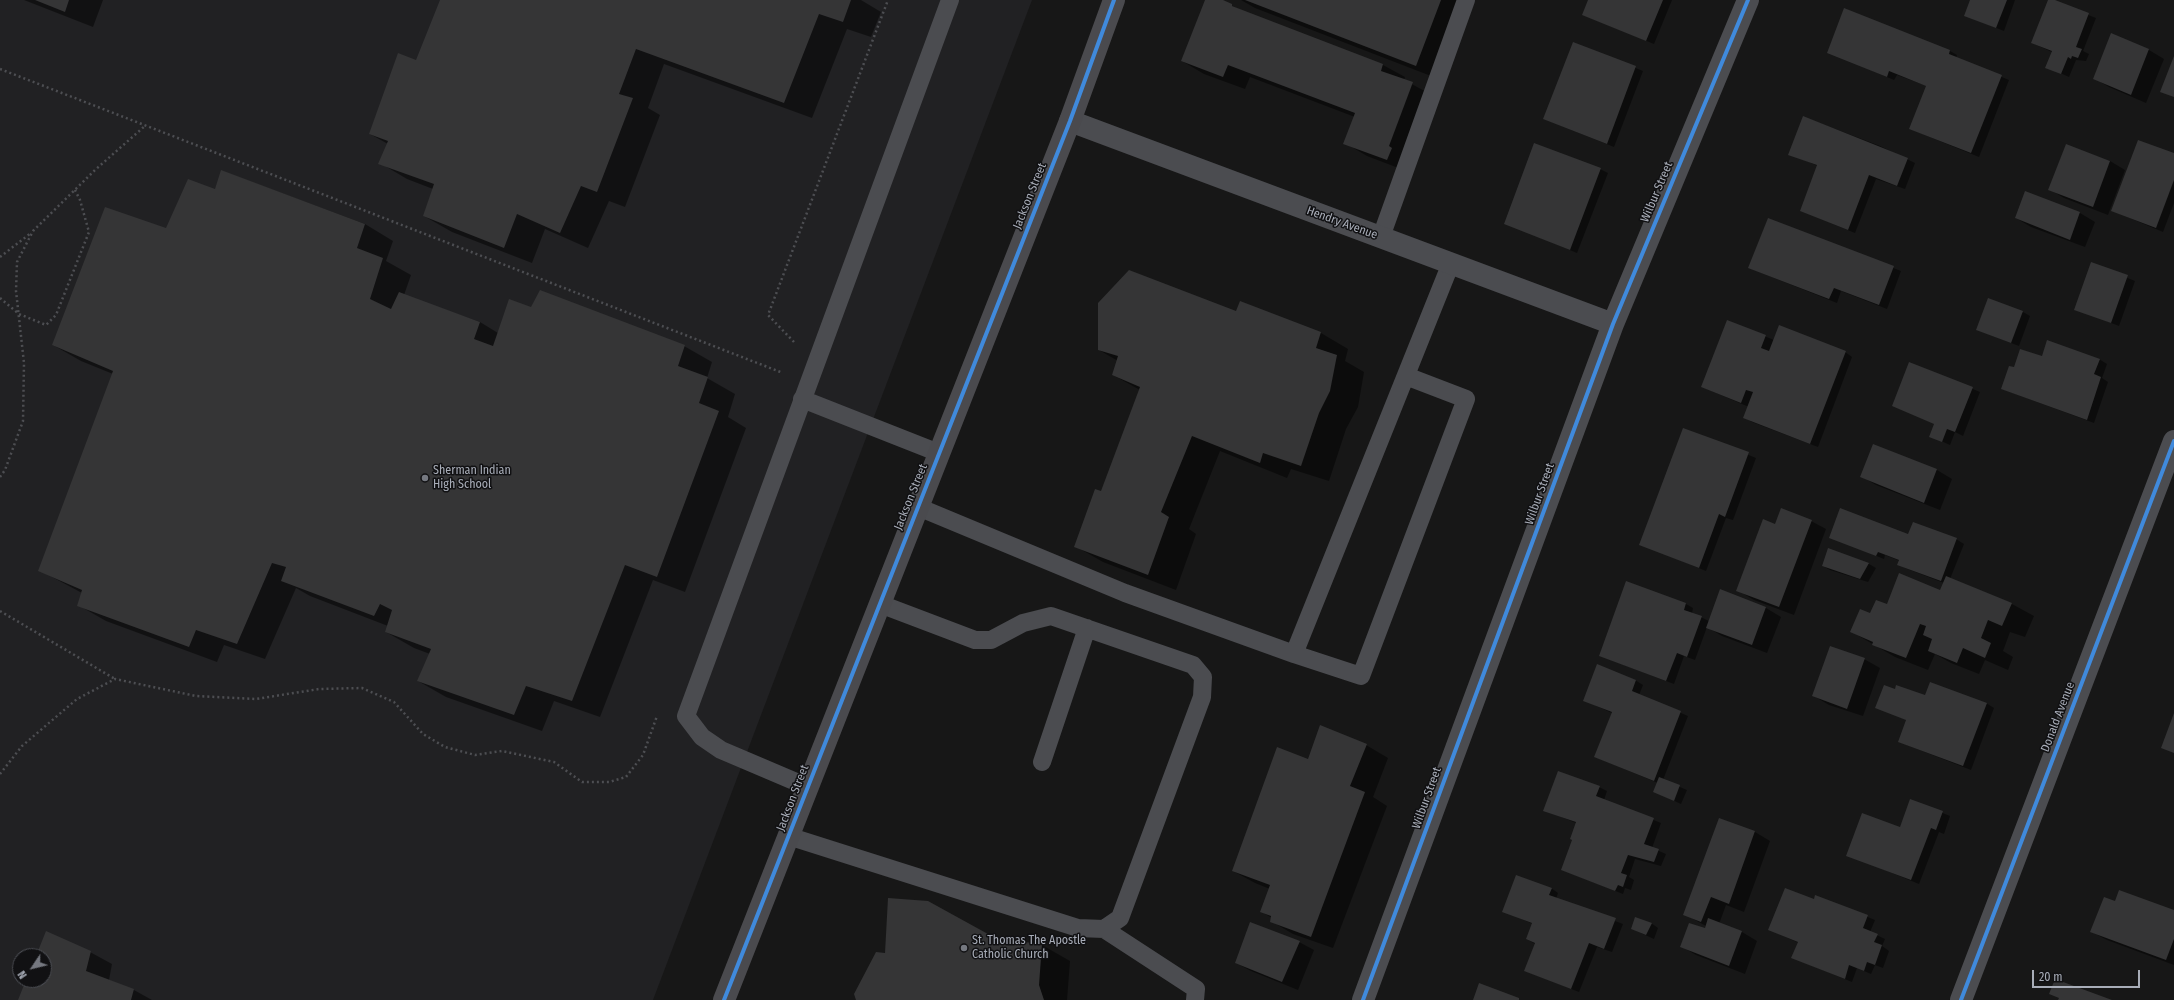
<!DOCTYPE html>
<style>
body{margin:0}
#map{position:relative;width:2174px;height:1000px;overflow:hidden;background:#171717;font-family:"Fira Sans Condensed",sans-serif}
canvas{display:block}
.north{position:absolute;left:12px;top:948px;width:40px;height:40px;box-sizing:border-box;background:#111113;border:1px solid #4d4f55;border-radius:50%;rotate:235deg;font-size:11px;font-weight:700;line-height:16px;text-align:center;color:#a8adb8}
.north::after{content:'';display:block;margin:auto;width:14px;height:18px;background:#757880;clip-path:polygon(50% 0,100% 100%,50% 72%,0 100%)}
.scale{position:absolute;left:2032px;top:970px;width:108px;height:18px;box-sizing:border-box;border:2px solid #a8adb8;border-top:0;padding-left:5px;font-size:12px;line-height:14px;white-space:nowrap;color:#a8adb8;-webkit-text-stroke:3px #111113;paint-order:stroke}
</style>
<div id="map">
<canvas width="2174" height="1000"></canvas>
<div class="north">N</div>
<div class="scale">20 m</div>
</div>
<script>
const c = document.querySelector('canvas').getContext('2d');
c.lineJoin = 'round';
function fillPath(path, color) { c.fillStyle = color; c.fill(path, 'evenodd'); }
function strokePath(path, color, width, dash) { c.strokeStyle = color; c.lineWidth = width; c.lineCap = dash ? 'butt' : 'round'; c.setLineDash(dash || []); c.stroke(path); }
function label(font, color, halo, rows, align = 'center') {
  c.font = font + ' "Fira Sans Condensed",sans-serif'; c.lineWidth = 3; c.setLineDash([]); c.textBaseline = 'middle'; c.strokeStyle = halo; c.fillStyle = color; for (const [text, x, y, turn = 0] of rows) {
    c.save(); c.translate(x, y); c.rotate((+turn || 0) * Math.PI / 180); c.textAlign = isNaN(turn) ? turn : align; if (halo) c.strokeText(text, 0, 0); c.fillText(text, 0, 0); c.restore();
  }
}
const built = new Path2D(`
 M 0,0 L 1032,0 L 653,1000 L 0,1000 ZM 20,956 L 44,956 L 44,980 L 20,980 Z`);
const shadow = new Path2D(`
 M 24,0 L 103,0 L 93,27 Z
 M 441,0 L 861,0 L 881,12 L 871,37 L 847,29 L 812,118 L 664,64 L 648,108 L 660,115 L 625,207 L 609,201 L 588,248 L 545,229 L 532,263 L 452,232 L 424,216 L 433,189 L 407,179 L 380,163 L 388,144 L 370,134 L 417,61 Z
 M 1206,0 L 1220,0 L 1245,12 L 1383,65 L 1405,77 L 1404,80 L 1434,96 L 1409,172 L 1367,156 L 1345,143 L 1355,117 L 1250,77 L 1245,89 L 1204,74 L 1182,61 Z
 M 1241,0 L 1475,0 L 1444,81 L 1255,8 Z
 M 1589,0 L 1672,0 L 1654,44 L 1583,15 Z
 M 1971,0 L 2015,0 L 2004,31 L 1966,16 Z
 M 2049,0 L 2096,18 L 2083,51 L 2089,54 L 2086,61 L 2076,60 L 2069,77 L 2047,67 L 2052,52 L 2032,43 Z
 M 1845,9 L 1950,51 L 1957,55 L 1956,58 L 2009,80 L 1979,157 L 1910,129 L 1927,86 L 1897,75 L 1894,80 L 1828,52 Z
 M 2112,35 L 2149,50 L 2164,59 L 2146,103 L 2109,87 L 2094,78 Z
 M 1574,43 L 1643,71 L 1614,147 L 1544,119 Z
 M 1804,117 L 1880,146 L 1915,163 L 1905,189 L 1876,179 L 1855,233 L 1801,211 L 1818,166 L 1790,154 Z
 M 2066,145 L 2110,161 L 2125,170 L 2108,215 L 2064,198 L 2049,189 Z
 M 2174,154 L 2174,203 L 2163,232 L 2113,211 Z
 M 1600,169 L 1608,173 L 1577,253 L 1505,223 Z
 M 222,171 L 365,224 L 393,241 L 386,261 L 411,275 L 404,295 L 480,322 L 498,333 L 532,308 L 684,346 L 712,362 L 707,378 L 735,394 L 728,417 L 746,428 L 685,592 L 653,580 L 600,717 L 554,701 L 542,731 L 446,697 L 418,681 L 430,654 L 414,648 L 386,632 L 388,626 L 310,596 L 296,588 L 265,659 L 224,645 L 217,662 L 106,621 L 78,605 L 82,593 L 39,570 L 113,374 L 81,361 L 53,345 L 167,229 L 216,191 Z
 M 2026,192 L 2080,213 L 2095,222 L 2085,247 L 2031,227 L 2016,218 Z
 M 1768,219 L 1901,271 L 1887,309 L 1841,291 L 1837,303 L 1749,268 Z
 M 2092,264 L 2135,281 L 2119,326 L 2075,309 Z
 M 1237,312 L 1321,333 L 1348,349 L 1345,361 L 1364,372 L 1358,407 L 1346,429 L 1329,481 L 1291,469 L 1287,478 L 1220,451 L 1189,529 L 1196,534 L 1176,590 L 1103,562 L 1075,546 L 1102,492 L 1140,390 L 1113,375 L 1118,361 L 1099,350 Z
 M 2023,312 L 2030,316 L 2019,346 L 1977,330 Z
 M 1727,321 L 1774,340 L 1845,352 L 1852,357 L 1818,447 L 1752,422 L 1745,418 L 1749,407 L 1702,387 Z
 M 2042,358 L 2099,359 L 2107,364 L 2102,378 L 2108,382 L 2094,423 L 2002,389 L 2015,368 Z
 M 1910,363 L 1980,392 L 1963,436 L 1955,432 L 1950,445 L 1930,436 L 1935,424 L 1893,405 Z
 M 1684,429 L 1756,458 L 1733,520 L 1726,518 L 1706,571 L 1640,544 Z
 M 1874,445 L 1937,470 L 1952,479 L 1940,510 L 1876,485 L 1861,476 Z
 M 1811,521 L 1826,529 L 1794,615 L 1754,600 L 1739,591 L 1776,525 Z
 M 1909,535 L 1956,539 L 1964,544 L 1950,579 L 2012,604 L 2034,616 L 2025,637 L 2010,632 L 2003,651 L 2013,657 L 2008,670 L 1985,660 L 1979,674 L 1951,663 L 1935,654 L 1928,670 L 1895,657 L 1852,632 L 1871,615 L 1887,605 L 1941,591 L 1944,583 L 1905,568 L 1898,564 L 1900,561 L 1885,555 L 1884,559 L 1830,537 Z
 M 1829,550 L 1869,564 L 1876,568 L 1868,582 L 1830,570 L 1823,566 Z
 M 1627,582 L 1686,604 L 1693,608 L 1692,613 L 1709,621 L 1721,591 L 1766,608 L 1781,617 L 1767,653 L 1722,636 L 1707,627 L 1695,660 L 1684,656 L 1674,684 L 1600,656 Z
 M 1864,659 L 1880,668 L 1863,716 L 1829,705 L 1814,696 Z
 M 1635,680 L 1643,685 L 1639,695 L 1688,716 L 1663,780 L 1687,790 L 1681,804 L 1655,792 L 1658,783 L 1595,757 L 1612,713 L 1592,704 Z
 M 1896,690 L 1926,696 L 1986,703 L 1994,708 L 1971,770 L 1899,742 L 1907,720 L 1877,707 Z
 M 1366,745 L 1388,758 L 1373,797 L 1387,806 L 1333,948 L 1293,934 L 1271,921 L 1272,918 L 1262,912 L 1270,889 L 1255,883 L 1233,871 L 1308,760 Z
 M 1599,787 L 1607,791 L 1604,800 L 1661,823 L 1652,848 L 1666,854 L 1661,866 L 1635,859 L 1629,877 L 1634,880 L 1631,890 L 1625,888 L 1623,894 L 1562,870 L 1573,839 L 1576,823 L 1545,810 Z
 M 1911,800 L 1950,816 L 1944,834 L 1939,832 L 1919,884 L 1848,855 L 1900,828 Z
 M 1720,819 L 1755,832 L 1770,841 L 1744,912 L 1726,905 L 1719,924 L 1742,932 L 1757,941 L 1745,974 L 1696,955 L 1681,946 L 1705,929 L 1706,926 L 1684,914 Z
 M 1551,888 L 1558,893 L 1556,899 L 1623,924 L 1612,952 L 1597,947 L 1579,992 L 1525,971 L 1535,944 L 1527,939 L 1533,924 L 1503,911 Z
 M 1816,896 L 1875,920 L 1870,932 L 1885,939 L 1882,946 L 1889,951 L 1883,968 L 1875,965 L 1871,974 L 1857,968 L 1852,982 L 1793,958 L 1799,943 L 1770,930 L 1814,900 Z
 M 2116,902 L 2174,911 L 2174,965 L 2107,940 L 2092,932 Z
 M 1651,923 L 1658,928 L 1654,939 L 1632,929 Z
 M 997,940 L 1042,945 L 1070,961 L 1067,1000 L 857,1000 L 886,954 Z
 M 1299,942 L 1314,950 L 1298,990 L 1251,971 L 1236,963 Z
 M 90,952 L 112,964 L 109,980 L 134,990 L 152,1000 L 20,1000 L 27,980 L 44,980 L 44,956 L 37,956 Z`);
const building = new Path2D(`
 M 35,0 L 69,0 L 65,12 Z
 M 440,0 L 851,0 L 843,22 L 819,14 L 784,103 L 636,49 L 619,94 L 633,98 L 597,192 L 581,186 L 560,233 L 517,214 L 504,248 L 423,216 L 434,184 L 378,164 L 388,141 L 369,134 L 398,53 L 416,60 Z
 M 1205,0 L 1223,0 L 1232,4 L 1232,6 L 1383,64 L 1381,71 L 1413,82 L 1389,146 L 1392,148 L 1387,160 L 1343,144 L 1355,113 L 1228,65 L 1223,77 L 1181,61 Z
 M 1245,0 L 1441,0 L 1416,66 Z
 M 1588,0 L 1663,0 L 1646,41 L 1582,15 Z
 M 1970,0 L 2007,0 L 1996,28 L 1964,16 Z
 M 2048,0 L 2055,0 L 2089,13 L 2076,47 L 2082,49 L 2078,58 L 2072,56 L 2071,59 L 2068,57 L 2061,74 L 2045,68 L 2052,51 L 2031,43 Z
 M 1844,8 L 1950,50 L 1949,54 L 2002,75 L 1971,153 L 1909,129 L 1926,86 L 1889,71 L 1887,77 L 1827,53 Z
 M 2111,33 L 2149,49 L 2131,95 L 2093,79 Z
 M 1573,42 L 1636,66 L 1607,144 L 1543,119 Z
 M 2174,56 L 2174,97 L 2160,92 Z
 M 1803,116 L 1908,158 L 1897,186 L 1869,175 L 1848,230 L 1800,211 L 1817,165 L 1788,155 Z
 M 2138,140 L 2174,153 L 2174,180 L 2156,228 L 2111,211 Z
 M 1534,143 L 1601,168 L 1570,250 L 1504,224 Z
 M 2066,144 L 2110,161 L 2093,207 L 2048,190 Z
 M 221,170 L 365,224 L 357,248 L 383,258 L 370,299 L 391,309 L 399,292 L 480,322 L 474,339 L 493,346 L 509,299 L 531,307 L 540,290 L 685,345 L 678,366 L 708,377 L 699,403 L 719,411 L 657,577 L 625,565 L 572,701 L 526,686 L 514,715 L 417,681 L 431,649 L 385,632 L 392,610 L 380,604 L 374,616 L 281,581 L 286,567 L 272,563 L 237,644 L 196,630 L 189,647 L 77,606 L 82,590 L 38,571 L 113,371 L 52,345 L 105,207 L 166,228 L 188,179 L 215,189 Z
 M 2025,191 L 2080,212 L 2070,240 L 2015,218 Z
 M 1768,218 L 1894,266 L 1879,305 L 1834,288 L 1829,299 L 1748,268 Z
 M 2091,262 L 2128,275 L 2111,323 L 2074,310 Z
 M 1129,270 L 1236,311 L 1240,301 L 1321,332 L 1316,348 L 1337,355 L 1330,391 L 1319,413 L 1301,466 L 1263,453 L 1260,463 L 1192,436 L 1161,512 L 1169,517 L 1148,575 L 1074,547 L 1095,489 L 1101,491 L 1140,387 L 1112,375 L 1118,356 L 1098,350 L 1098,303 Z
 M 1988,298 L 2023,311 L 2011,343 L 1976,330 Z
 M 1727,320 L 1766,335 L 1761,348 L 1769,351 L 1779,325 L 1846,351 L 1810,444 L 1743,418 L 1753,392 L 1746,390 L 1741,403 L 1701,387 Z
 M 2047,340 L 2100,359 L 2094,374 L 2101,377 L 2087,420 L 2001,389 L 2009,366 L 2014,367 L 2020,349 L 2042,356 Z
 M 1909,362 L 1973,387 L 1955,432 L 1947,429 L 1942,442 L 1929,437 L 1934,424 L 1892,406 Z
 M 1683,428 L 1749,452 L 1725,517 L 1719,514 L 1699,568 L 1639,545 Z
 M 1873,444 L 1937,469 L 1924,503 L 1860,477 Z
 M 1781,508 L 1812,520 L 1779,607 L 1736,591 L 1763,519 L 1775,524 Z
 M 1840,508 L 1908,534 L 1913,522 L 1957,538 L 1941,581 L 1897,565 L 1899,560 L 1878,552 L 1876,556 L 1829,538 Z
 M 1828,548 L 1869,563 L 1860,579 L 1822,566 Z
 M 1899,573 L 1940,590 L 1946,576 L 2012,603 L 2002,626 L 1988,620 L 1981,638 L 1991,643 L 1985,658 L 1963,648 L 1957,663 L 1928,651 L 1932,639 L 1923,635 L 1926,626 L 1920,624 L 1906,658 L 1872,645 L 1873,642 L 1850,632 L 1860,609 L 1870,613 L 1876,600 L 1887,604 Z
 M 1626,581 L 1686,603 L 1684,610 L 1702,616 L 1687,657 L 1677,653 L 1666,681 L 1599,656 Z
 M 1720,589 L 1766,607 L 1752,645 L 1706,628 Z
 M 1830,646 L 1865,658 L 1847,709 L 1812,696 Z
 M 1597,664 L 1636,680 L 1632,691 L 1681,711 L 1654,781 L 1594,757 L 1612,712 L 1583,701 Z
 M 1930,682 L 1987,703 L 1963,766 L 1898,742 L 1906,720 L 1875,708 L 1884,685 L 1895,689 L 1896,685 L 1925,695 Z
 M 2174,713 L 2174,753 L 2161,748 Z
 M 1320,725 L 1367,744 L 1350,786 L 1365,792 L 1311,937 L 1270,922 L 1271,916 L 1260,912 L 1270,885 L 1232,871 L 1277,747 L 1308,759 Z
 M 1558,771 L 1600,786 L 1596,796 L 1654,818 L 1644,844 L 1659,849 L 1654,862 L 1628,855 L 1621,873 L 1627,875 L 1623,887 L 1618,885 L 1615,891 L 1561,870 L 1572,840 L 1570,839 L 1576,822 L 1543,811 Z
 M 1659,777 L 1680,785 L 1674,801 L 1653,792 Z
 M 1910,799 L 1943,811 L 1936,830 L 1931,828 L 1911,880 L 1846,856 L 1862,813 L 1900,827 Z
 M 1719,818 L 1755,831 L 1729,904 L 1711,897 L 1701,922 L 1683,915 Z
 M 1516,875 L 1552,888 L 1549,895 L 1616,918 L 1604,949 L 1589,943 L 1571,989 L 1524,971 L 1535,943 L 1526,939 L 1532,923 L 1502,912 Z
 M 1785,888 L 1814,899 L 1815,895 L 1868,915 L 1863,928 L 1878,934 L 1874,942 L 1882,945 L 1875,965 L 1867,962 L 1864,971 L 1849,965 L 1845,979 L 1791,958 L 1798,942 L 1768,930 Z
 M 2119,890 L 2174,910 L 2174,939 L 2166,960 L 2090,932 L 2104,897 L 2115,901 Z
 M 888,898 L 928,901 L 997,939 L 1042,944 L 1039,985 L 1044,1000 L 856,1000 L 854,994 L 876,952 L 885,953 Z
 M 1635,917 L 1652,923 L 1646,935 L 1631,929 Z
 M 1708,918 L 1742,931 L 1729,966 L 1680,947 L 1689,923 L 1705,928 Z
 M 1250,922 L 1300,941 L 1282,982 L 1235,963 Z
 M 46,931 L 91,951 L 86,971 L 134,989 L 131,1000 L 18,1000 L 26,980 L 44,980 L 44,956 L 36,956 Z
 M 2055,979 L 2112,1000 L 2058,1000 L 2059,998 L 2049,994 Z
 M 1479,983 L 1519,998 L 1519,1000 L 1473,1000 Z`);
const path = new Path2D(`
 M 0,69 L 783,373
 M 0,257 L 31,233
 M 0,298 L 19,314 L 46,325 L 56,315 L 89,232 L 80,200 L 75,190
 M 794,342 L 768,315 L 888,0
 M 0,477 L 5,470 L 23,421 L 24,363 L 16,291 L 17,262 L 33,231 L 95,170 L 146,125
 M 0,611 L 115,679
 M 0,774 L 22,746 L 77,699 L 115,679 L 196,696 L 256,699 L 319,689 L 362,688 L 394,702 L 423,734 L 445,747 L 475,755 L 502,751 L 554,762 L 582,782 L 609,782 L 626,777 L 643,755 L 657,716`);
const lane = new Path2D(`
 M 1381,237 L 1466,0
 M 1406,376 L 1466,399 L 1361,676 L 1294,654 L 1451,263
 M 802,399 L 939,453
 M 918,507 L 1125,593 L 1294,654
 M 1042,762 L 1087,628
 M 808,787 L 721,750 L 702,737 L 686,716 L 950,0
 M 788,836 L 1078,928 L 1104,929 L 1120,918 L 1202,697 L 1203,677 L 1193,665 L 1051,616 L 1023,623 L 991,640 L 975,640 L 880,604
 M 1104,929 L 1196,989 L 1195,1000`);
const street = new Path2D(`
 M 1070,121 L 1613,324
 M 1363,1000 L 1613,324 L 1748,0
 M 1961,1000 L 2174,441`);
const secondary = new Path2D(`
 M 724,1000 L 1070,121 L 1114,0`);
const cycleway = new Path2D(`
 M 724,1000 L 1070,121 L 1114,0
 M 1363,1000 L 1613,324 L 1748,0
 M 1961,1000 L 2174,441`);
const markers = [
 [425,478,4,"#757880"],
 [964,948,4,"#757880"]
];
const streetNames = [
 ["Wilbur Street",1657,192,-67],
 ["Jackson Street",1030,196,-68],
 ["Hendry Avenue",1342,223,20],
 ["Wilbur Street",1540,494,-70],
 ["Jackson Street",911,497,-68],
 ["Donald Avenue",2058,717,-69],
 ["Jackson Street",793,798,-69],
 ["Wilbur Street",1427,798,-70]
];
const poiNames = [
 ["Sherman Indian",433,471],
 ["High School",433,485],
 ["St. Thomas The Apostle",972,941],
 ["Catholic Church",972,955]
];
fillPath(built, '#212123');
fillPath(shadow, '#0007');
fillPath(building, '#353536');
strokePath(path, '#4d4e52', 2.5, [2, 3]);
strokePath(lane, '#4b4c50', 18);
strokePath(street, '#4b4c50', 22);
strokePath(secondary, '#4a4a4e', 22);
strokePath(cycleway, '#408adc', 4);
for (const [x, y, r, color] of markers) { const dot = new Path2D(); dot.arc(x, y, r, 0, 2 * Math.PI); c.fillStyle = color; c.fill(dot); strokePath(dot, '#111113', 1.5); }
label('12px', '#a8adb8', '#111113', streetNames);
label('12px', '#a8adb8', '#111113', poiNames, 'left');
</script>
